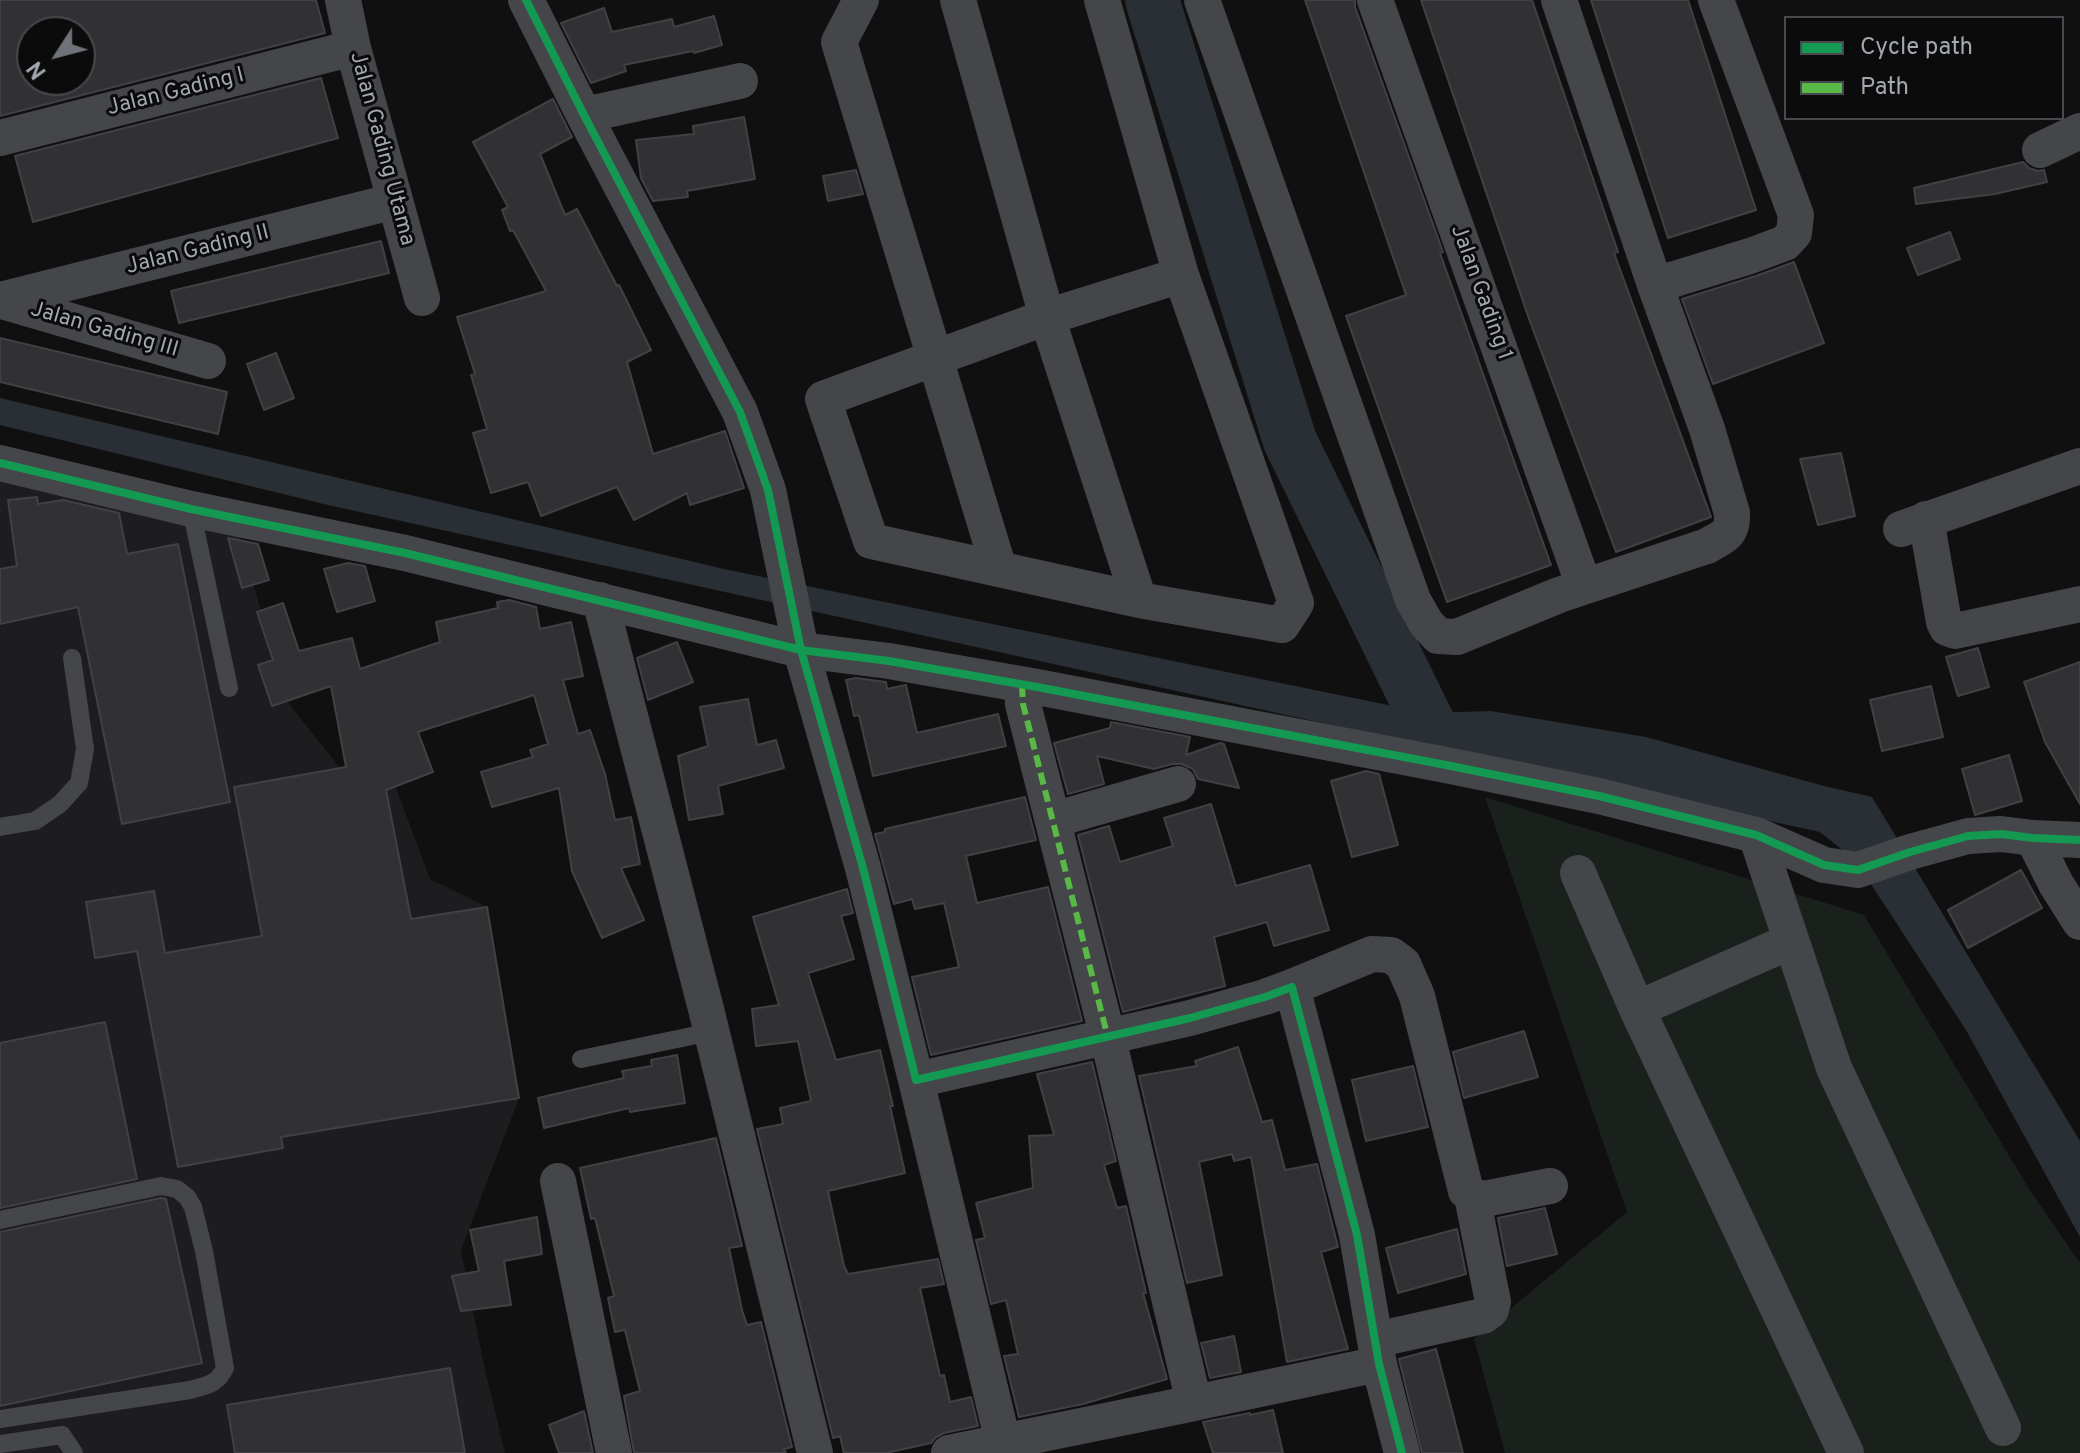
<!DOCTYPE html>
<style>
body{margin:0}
#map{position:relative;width:2080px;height:1453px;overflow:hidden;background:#101011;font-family:Overpass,sans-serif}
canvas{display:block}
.legend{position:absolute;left:1784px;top:16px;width:280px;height:104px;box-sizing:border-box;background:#0b0b0c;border:2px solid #47494e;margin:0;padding:10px 14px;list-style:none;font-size:24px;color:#a2a7b0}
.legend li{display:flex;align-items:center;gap:16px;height:40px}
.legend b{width:40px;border:2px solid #47494e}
.north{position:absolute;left:16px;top:16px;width:80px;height:80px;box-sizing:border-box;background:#0b0b0c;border:2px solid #47494e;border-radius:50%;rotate:234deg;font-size:22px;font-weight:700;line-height:32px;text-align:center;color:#a2a7b0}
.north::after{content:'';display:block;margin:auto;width:28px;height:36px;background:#6f7278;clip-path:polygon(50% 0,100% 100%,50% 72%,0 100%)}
</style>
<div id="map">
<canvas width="2080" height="1453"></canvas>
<ul class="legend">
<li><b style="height:10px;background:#139951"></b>Cycle path</li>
<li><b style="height:10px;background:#58b947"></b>Path</li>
</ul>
<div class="north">N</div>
</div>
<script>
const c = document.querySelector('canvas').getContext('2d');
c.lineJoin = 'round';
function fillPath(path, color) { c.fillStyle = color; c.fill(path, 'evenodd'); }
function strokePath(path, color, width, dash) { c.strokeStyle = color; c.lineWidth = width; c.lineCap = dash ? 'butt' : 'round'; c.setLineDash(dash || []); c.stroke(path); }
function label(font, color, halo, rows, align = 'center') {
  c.font = font + ' Overpass,sans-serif'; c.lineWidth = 6; c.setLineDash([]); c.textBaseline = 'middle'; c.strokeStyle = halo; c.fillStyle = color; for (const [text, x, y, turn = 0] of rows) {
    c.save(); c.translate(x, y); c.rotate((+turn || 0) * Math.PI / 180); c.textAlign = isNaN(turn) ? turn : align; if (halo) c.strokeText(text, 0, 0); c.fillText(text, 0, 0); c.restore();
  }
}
const built = new Path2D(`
 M 0,477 L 239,533 L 286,700 L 340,768 L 386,761 L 430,879 L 487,907 L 519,1098 L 461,1250 L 484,1365 L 505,1453 L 0,1453 Z`);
const green = new Path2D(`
 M 1485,797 L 1864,915 L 2031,1192 L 2080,1263 L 2080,1453 L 1505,1453 L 1474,1339 L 1627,1212 Z`);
const water = new Path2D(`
 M 0,398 L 724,569 L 1427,713 L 1491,711 L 1646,737 L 1824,786 L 1872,797 L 2080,1141 L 2080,1237 L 1966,1030 L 1856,861 L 1820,832 L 328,505 L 0,425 Z`);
const river = new Path2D(`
 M 1152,0 L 1290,441 L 1430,727`);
const building = new Path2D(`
 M 0,0 L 316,0 L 325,33 L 0,116 ZM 32,32 L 80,32 L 80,80 L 32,80 Z
 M 1305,0 L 1355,0 L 1355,7 L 1443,252 L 1440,253 L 1551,565 L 1447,602 L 1346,316 L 1406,295 Z
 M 1421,0 L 1532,0 L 1618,252 L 1614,253 L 1711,517 L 1616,552 L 1528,316 Z
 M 1591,0 L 1688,0 L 1756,210 L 1668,238 Z
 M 604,8 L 612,32 L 672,19 L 674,27 L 714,16 L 722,45 L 694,53 L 693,51 L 624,65 L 626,71 L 591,83 L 561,23 Z
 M 321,78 L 338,138 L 33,222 L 15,156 Z
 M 553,99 L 572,137 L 540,154 L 565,215 L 577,209 L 617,286 L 619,285 L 651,350 L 627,362 L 653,454 L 725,431 L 744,488 L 690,505 L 687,493 L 634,520 L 617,487 L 541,516 L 528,482 L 491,493 L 473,433 L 487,429 L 471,375 L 475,374 L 457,317 L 546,291 L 513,230 L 510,231 L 502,210 L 508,207 L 473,142 Z
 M 744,117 L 755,179 L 687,191 L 688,197 L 653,201 L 641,178 L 636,140 L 694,134 L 693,126 Z
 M 2023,162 L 2029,168 L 2038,171 L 2044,170 L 2047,182 L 1995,194 L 1916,204 L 1914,188 Z
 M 856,170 L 863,194 L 828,201 L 823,176 Z
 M 1950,232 L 1960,259 L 1918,275 L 1907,248 Z
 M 381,241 L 389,273 L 179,323 L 171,291 Z
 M 1794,262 L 1824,343 L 1713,384 L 1682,299 L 1756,276 Z
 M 0,338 L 227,392 L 218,434 L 0,382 Z
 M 276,353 L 294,398 L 264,410 L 247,364 Z
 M 1841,453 L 1855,516 L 1818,525 L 1800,459 Z
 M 37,497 L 38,504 L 63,500 L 119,513 L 127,554 L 178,544 L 230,802 L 122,824 L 78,607 L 0,624 L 0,569 L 17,566 L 8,500 Z
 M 228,538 L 258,544 L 269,580 L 242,588 Z
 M 348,563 L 365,566 L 375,601 L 337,612 L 324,569 Z
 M 509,600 L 536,607 L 540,629 L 571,622 L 583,676 L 563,680 L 578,734 L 590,730 L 605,774 L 615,820 L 631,817 L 640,864 L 621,868 L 644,920 L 602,938 L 572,871 L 559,788 L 492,807 L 481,772 L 533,757 L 530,750 L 548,744 L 534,695 L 418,732 L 433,772 L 386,790 L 411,919 L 487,907 L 519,1098 L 281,1137 L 283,1148 L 178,1167 L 137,951 L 95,958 L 86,902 L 154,891 L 165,953 L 262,936 L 234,787 L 346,767 L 331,686 L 272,706 L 258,665 L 273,660 L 257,612 L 283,603 L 299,651 L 352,638 L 360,669 L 440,642 L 436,622 L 498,608 L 497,602 Z
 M 677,642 L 693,682 L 648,700 L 637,658 Z
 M 1978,648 L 1989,687 L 1958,696 L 1946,657 Z
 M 2080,662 L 2080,804 L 2045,742 L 2024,682 Z
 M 856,678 L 886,682 L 887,689 L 906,685 L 917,733 L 998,714 L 1006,746 L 873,776 L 859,715 L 854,716 L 846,680 Z
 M 1931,686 L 1943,737 L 1882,751 L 1870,700 Z
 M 748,699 L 757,745 L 776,740 L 784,768 L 718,786 L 723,814 L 689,820 L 678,756 L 708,746 L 700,707 Z
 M 1111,722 L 1190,737 L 1186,755 L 1220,743 L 1224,744 L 1239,788 L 1198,779 L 1193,769 L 1182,764 L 1172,764 L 1154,769 L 1097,756 L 1104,784 L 1068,794 L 1054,743 L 1110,728 Z
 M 2009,755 L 2022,801 L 1975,815 L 1962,769 Z
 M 1366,771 L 1379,774 L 1398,845 L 1352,857 L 1331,781 Z
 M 1025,797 L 1036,840 L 966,856 L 977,903 L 1048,887 L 1082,1021 L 931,1055 L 912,977 L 959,967 L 944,903 L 915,909 L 912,899 L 894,904 L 875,834 L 885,832 L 885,829 Z
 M 1211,804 L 1236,886 L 1310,865 L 1329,930 L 1274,946 L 1267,922 L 1214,937 L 1225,986 L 1123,1012 L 1078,835 L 1109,826 L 1120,862 L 1173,846 L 1164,818 Z
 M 2021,870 L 2042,908 L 1968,948 L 1948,910 Z
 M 847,889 L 853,913 L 841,916 L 854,959 L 808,973 L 836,1060 L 880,1050 L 893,1106 L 890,1106 L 905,1173 L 828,1191 L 844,1266 L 848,1274 L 938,1259 L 944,1284 L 920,1288 L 940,1376 L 944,1375 L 950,1402 L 971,1397 L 978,1426 L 944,1433 L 936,1437 L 931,1443 L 886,1453 L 844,1453 L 840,1436 L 833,1438 L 757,1129 L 783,1124 L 780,1108 L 811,1101 L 798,1041 L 756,1046 L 752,1009 L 779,1005 L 753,917 Z
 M 105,1022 L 137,1179 L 0,1208 L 0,1043 Z
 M 1524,1031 L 1538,1077 L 1464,1098 L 1453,1052 Z
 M 1238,1047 L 1262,1122 L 1272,1120 L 1285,1170 L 1317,1164 L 1338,1247 L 1321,1252 L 1348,1349 L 1287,1362 L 1251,1157 L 1234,1161 L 1232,1154 L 1199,1162 L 1222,1275 L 1187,1283 L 1139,1076 L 1197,1066 L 1195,1061 Z
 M 677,1055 L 685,1103 L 630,1112 L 629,1108 L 544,1128 L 538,1098 L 624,1078 L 622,1071 L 652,1066 L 651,1060 Z
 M 1092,1062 L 1116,1161 L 1104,1165 L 1117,1208 L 1126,1206 L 1146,1293 L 1143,1293 L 1167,1379 L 1083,1404 L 1019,1417 L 1004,1356 L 1018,1354 L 1006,1300 L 991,1304 L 976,1240 L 985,1238 L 976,1203 L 1033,1188 L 1029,1136 L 1054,1135 L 1037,1074 Z
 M 1413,1066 L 1428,1127 L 1366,1141 L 1352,1080 Z
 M 716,1138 L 742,1246 L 729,1248 L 742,1310 L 747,1325 L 761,1322 L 792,1447 L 784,1449 L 786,1453 L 634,1453 L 624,1396 L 640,1391 L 625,1330 L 615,1332 L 608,1298 L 614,1296 L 595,1218 L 591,1219 L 580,1168 Z
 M 161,1198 L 166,1199 L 202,1363 L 0,1406 L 0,1232 Z
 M 1545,1208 L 1557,1254 L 1507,1266 L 1498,1218 Z
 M 537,1217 L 542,1254 L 504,1261 L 511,1305 L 461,1311 L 452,1276 L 479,1271 L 470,1230 Z
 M 1457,1229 L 1466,1274 L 1398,1293 L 1386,1248 Z
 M 1234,1336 L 1241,1372 L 1210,1378 L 1201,1343 Z
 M 1436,1349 L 1463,1453 L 1422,1453 L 1399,1359 Z
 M 450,1368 L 465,1453 L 235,1453 L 227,1405 Z
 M 1273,1410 L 1283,1453 L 1213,1453 L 1203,1422 L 1250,1413 L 1250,1415 Z
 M 584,1411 L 593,1453 L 559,1453 L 549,1425 Z`);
const lane = new Path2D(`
 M 191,509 L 229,688
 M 0,827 L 35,821 L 60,804 L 79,783 L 85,749 L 72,658
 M 581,1059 L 711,1032
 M 0,1220 L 161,1186 L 177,1189 L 187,1197 L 193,1207 L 204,1251 L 225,1368 C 217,1385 207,1385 190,1390 L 0,1419
 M 0,1444 L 62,1435 L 74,1453`);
const street = new Path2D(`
 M 343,0 L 353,48 L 422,298
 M 526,0 L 584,115 L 740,412 L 768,490 L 801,650 L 863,868 L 916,1080 L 1190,1018 L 1265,997 L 1292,987 L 1357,1235 L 1379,1364 L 1402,1453
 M 861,0 L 839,42 L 999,569
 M 958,0 L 1047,317 L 1139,600
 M 1102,0 L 1181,275 L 1296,603 L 1282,625 L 1139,600 L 871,541 L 823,399 L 1047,317 L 1181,275
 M 1202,0 L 1413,600 L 1426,623 L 1438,636 L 1457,637 L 1559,595 L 1707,546 C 1724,536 1733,535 1732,513 L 1707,429 L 1655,285 L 1559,0
 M 1375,0 L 1584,586
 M 584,115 L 740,81
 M 0,138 L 353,48
 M 2040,150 L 2080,131
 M 1655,285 L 1750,256 L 1785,243 L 1794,233 L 1796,215 L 1716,0
 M 0,300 L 395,201
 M 2,301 L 208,361
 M 0,463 L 191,509 L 405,553 L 801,650 L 889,661 L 1037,687 L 1446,765 L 1599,796 L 1756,835 L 1824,865 L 1858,870 L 1910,852 L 1968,836 L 2001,834 L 2033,838 L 2080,840
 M 1926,519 L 1944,622 L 1947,628 L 1955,631 L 2080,604
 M 1901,529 L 2080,466
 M 600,600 L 706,1009 L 815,1453
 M 1022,685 L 1023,704 L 1108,1038 L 1194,1403 L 1379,1364
 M 1053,820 L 1178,784
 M 1756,835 L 1834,1068 L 2003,1428
 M 2033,838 L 2056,884 L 2080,922
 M 1578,873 L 1637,1009 L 1846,1453
 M 1292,987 L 1372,954 L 1391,955 L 1403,964 L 1417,996 L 1466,1191 L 1472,1196 L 1484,1199 L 1550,1186
 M 1637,1009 L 1791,941
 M 916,1080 L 1003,1442 L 949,1453
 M 558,1181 L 614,1453
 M 1375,1340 L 1483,1316 L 1491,1310 L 1493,1302 L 1472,1196
 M 1006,1453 L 1003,1442 L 1194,1403`);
const quiet = new Path2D(`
 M 1022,685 L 1023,704 L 1108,1038`);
const cycleway = new Path2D(`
 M 526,0 L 584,115 L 740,412 L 768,490 L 801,650 L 863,868 L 916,1080 L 1190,1018 L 1265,997 L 1292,987 L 1357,1235 L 1379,1364 L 1402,1453
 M 0,463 L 191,509 L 405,553 L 801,650 L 889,661 L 1037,687 L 1446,765 L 1599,796 L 1756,835 L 1824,865 L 1858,870 L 1910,852 L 1968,836 L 2001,834 L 2033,838 L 2080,840`);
const streetNames = [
 ["Jalan Gading I",176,93,-14],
 ["Jalan Gading Utama",381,149,75],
 ["Jalan Gading II",198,251,-14],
 ["Jalan Gading 1",1480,293,70],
 ["Jalan Gading III",104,331,16]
];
fillPath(built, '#1d1d1f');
fillPath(green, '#1a201b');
fillPath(water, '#292f34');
strokePath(river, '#292f34', 54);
fillPath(building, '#313133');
strokePath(building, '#404144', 2);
strokePath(lane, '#444649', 18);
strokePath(street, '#444649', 36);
strokePath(quiet, '#58b947', 6, [12, 6]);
strokePath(cycleway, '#139951', 8);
label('22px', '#a2a7b0', '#0b0b0c', streetNames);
</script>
